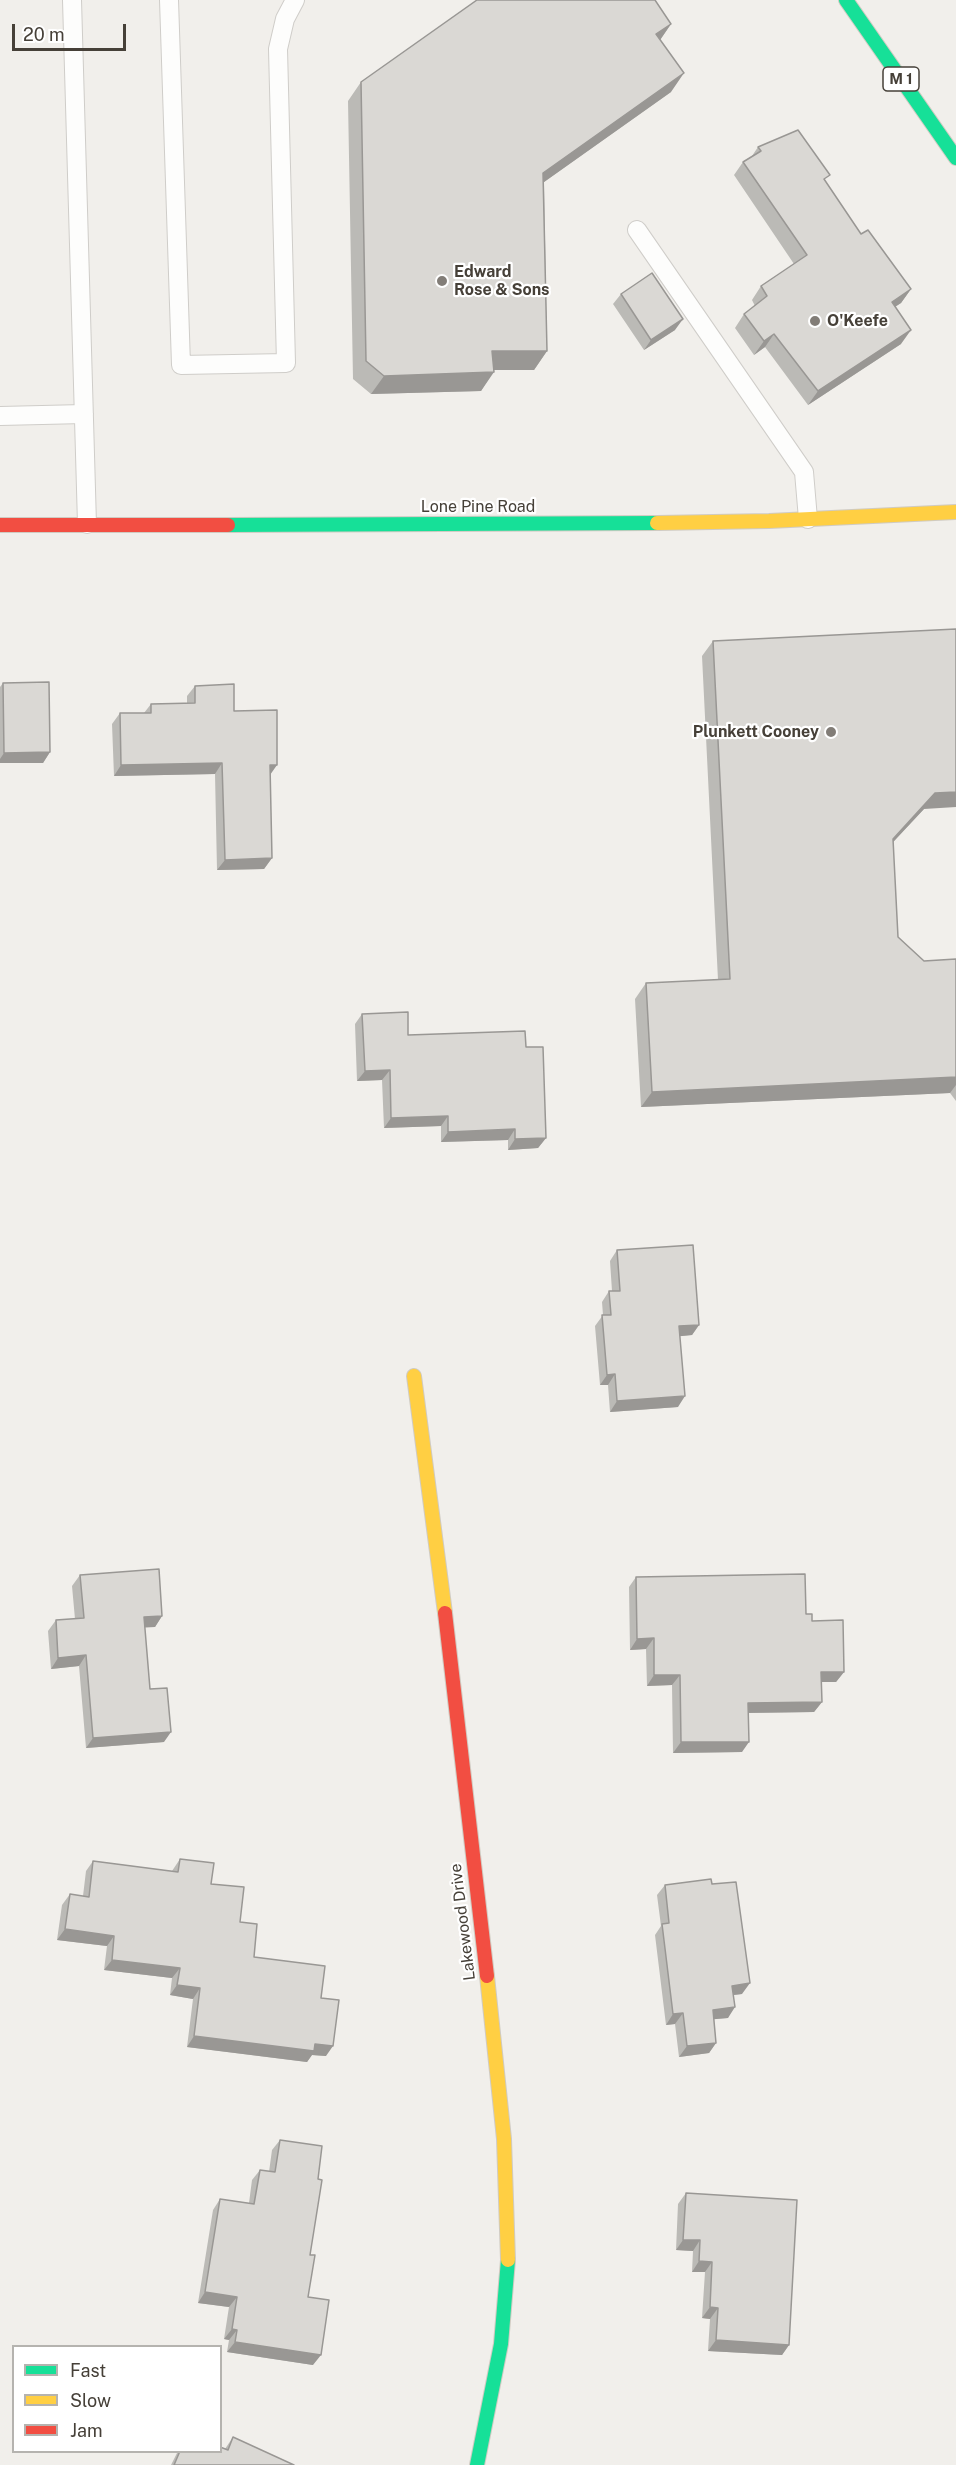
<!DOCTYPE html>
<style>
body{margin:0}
#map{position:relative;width:956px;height:2465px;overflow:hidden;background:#f1efeb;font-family:"Public Sans",sans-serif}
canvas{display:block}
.legend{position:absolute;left:12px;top:2345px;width:210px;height:108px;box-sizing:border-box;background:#fff;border:2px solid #b5b3af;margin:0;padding:8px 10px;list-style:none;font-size:18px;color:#464038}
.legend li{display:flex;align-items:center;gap:12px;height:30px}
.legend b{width:30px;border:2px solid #b5b3af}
.scale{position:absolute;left:12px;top:24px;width:114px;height:27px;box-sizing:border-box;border:3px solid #464038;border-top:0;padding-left:8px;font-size:18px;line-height:21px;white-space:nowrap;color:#464038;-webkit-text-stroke:4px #fff;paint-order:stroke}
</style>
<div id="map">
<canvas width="956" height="2465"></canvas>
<ul class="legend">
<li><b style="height:8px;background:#16e098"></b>Fast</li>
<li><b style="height:8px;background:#ffcf43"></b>Slow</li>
<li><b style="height:8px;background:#f24e42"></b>Jam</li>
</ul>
<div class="scale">20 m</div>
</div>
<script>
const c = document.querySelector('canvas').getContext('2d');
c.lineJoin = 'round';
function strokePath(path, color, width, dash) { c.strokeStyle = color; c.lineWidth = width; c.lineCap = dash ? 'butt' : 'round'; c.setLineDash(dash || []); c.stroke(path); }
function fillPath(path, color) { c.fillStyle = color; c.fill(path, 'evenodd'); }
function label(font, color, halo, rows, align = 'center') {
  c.font = font + ' "Public Sans",sans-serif'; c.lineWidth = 4.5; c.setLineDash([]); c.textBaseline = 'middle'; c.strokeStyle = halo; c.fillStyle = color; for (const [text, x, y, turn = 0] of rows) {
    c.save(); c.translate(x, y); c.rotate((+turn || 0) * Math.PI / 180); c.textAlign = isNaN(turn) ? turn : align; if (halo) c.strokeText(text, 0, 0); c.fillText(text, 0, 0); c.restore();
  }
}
const lane = new Path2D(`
 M 72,0 L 87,524
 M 169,0 L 181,365 L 286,363 L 278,49 L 285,19 L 295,0
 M 637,230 L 804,472 L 808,519
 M 0,416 L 84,414`);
const fast = new Path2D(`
 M 846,0 L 956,158
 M 228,525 L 657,523
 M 477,2465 L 501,2344 L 508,2260`);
const slow = new Path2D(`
 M 657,523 L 769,521 L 956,512
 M 414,1376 L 445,1613
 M 487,1976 L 504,2139 L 508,2260`);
const jam = new Path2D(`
 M 0,525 L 228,525
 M 445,1613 L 487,1976`);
const wall = new Path2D(`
 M 671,24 L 660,40 L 671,92 L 544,182 L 547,351 L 534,370 L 494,370 L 481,391 L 371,394 L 353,379 L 348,101 L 361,82 Z
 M 758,147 L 825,181 L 861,234 L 911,289 L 901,303 L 895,307 L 901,344 L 808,405 L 765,347 L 754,355 L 735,328 L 744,314 L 755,306 L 752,300 L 761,286 L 794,264 L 734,175 L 743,162 L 752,156 Z
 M 621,294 L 675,330 L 644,350 L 613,304 Z
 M 713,641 L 924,809 L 893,842 L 898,937 L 924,961 L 956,959 L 956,1101 L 950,1093 L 641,1107 L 635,999 L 646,983 L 718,980 L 702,656 Z
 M 3,683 L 50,752 L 43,763 L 0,763 L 0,687 Z
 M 195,686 L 234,711 L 270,775 L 272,858 L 264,869 L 217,870 L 215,774 L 114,776 L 112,724 L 120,713 L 144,713 L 151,704 L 187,703 L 187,696 Z
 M 362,1014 L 408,1035 L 526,1047 L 546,1138 L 538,1148 L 508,1150 L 508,1140 L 441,1142 L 441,1126 L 384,1128 L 382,1080 L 357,1081 L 355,1024 Z
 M 617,1250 L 699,1325 L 692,1335 L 680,1336 L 678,1407 L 610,1412 L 608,1385 L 600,1385 L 595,1326 L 603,1315 L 602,1302 L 609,1291 L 612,1291 L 610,1261 Z
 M 80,1575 L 162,1616 L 155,1627 L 144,1627 L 150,1689 L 164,1742 L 86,1748 L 79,1666 L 51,1669 L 48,1631 L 56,1620 L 75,1619 L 72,1586 Z
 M 636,1577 L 806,1614 L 812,1621 L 844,1672 L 836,1682 L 821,1682 L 822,1702 L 814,1712 L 749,1713 L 742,1752 L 673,1753 L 672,1685 L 647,1686 L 646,1649 L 630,1650 L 629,1587 Z
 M 180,1859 L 211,1884 L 240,1922 L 254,1957 L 321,1998 L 326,2056 L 312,2055 L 307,2062 L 187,2047 L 193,1999 L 170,1995 L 172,1978 L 104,1970 L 107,1946 L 57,1940 L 62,1905 L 70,1894 L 83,1896 L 86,1871 L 93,1861 L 172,1871 Z
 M 712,1884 L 742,1994 L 733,1995 L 728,2018 L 714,2019 L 716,2043 L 709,2053 L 679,2057 L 675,2024 L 666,2025 L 655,1935 L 661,1926 L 657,1895 L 665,1885 Z
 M 280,2140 L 318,2179 L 310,2255 L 308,2297 L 313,2365 L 227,2352 L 229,2340 L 224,2339 L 229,2307 L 198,2303 L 213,2210 L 220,2199 L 249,2203 L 252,2180 L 260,2170 L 269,2172 L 272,2150 Z
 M 686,2193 L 789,2345 L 782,2355 L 708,2351 L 710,2319 L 702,2318 L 705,2272 L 692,2272 L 693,2251 L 676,2250 L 678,2204 Z
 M 233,2437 L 294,2465 L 171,2465 L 178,2451 L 220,2451 L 225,2449 Z`);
const shadedWall = new Path2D(`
 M 671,24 L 658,43 L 656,34 Z
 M 684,73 L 671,92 L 530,192 L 543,173 Z
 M 911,289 L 901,303 L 882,315 L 892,302 Z
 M 683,319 L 675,330 L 644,350 L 651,340 Z
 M 911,330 L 901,344 L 808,405 L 818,391 Z
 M 774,334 L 765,347 L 754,355 L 764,341 Z
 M 492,351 L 547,351 L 534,370 L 479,370 Z
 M 494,372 L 481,391 L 371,394 L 384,376 Z
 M 50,752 L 43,763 L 0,763 L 0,759 L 4,753 Z
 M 222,763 L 215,774 L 114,776 L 121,765 Z
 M 270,765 L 277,765 L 270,775 Z
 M 956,792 L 956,807 L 924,809 L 882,854 L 893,839 L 935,793 Z
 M 272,858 L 264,869 L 217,870 L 225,860 Z
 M 390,1070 L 382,1080 L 357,1081 L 365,1071 Z
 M 956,1077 L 956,1085 L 950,1093 L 641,1107 L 652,1092 Z
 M 448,1116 L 441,1126 L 384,1128 L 391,1118 Z
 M 515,1129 L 508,1140 L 441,1142 L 448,1132 Z
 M 546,1138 L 538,1148 L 508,1150 L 515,1139 Z
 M 699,1325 L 692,1335 L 672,1337 L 679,1326 Z
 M 615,1374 L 608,1385 L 600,1385 L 607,1375 Z
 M 685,1396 L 678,1407 L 610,1412 L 617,1401 Z
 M 162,1616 L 155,1627 L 136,1628 L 144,1617 Z
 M 654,1638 L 646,1649 L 630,1650 L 637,1639 Z
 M 86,1655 L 79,1666 L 51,1669 L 58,1658 Z
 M 821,1672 L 844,1672 L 836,1682 L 814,1682 Z
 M 654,1675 L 680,1675 L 672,1685 L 647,1686 Z
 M 822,1702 L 814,1712 L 741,1713 L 748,1703 Z
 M 171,1732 L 164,1742 L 86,1748 L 93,1738 Z
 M 681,1742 L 749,1742 L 742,1752 L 673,1753 Z
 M 65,1929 L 114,1936 L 107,1946 L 57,1940 Z
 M 112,1960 L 180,1968 L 172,1978 L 104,1970 Z
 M 750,1983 L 742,1994 L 725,1996 L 732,1986 Z
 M 177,1985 L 200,1988 L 193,1999 L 170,1995 Z
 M 735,2007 L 728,2018 L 705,2020 L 713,2010 Z
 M 683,2013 L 675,2024 L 666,2025 L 673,2014 Z
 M 194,2036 L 315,2044 L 333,2046 L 326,2056 L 312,2055 L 307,2062 L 187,2047 Z
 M 716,2043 L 709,2053 L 679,2057 L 687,2046 Z
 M 683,2240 L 700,2240 L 693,2251 L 676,2250 Z
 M 699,2261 L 712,2262 L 705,2272 L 692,2272 Z
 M 205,2292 L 237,2297 L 229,2307 L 198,2303 Z
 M 710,2307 L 718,2308 L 710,2319 L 702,2318 Z
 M 232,2329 L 237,2330 L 229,2340 L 224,2339 Z
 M 716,2340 L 789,2345 L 782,2355 L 708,2351 Z
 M 235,2342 L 321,2355 L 313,2365 L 227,2352 Z`);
const building = new Path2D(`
 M 477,0 L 655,0 L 671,24 L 656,34 L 684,73 L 543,173 L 547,351 L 492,351 L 494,372 L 384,376 L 366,361 L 361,82 Z
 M 798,130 L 830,175 L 824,179 L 861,234 L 868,230 L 911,289 L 892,302 L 911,330 L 818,391 L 774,334 L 764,341 L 744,314 L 767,296 L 761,286 L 807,255 L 743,162 L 761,151 L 758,147 Z
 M 652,273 L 683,319 L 651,340 L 621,294 Z
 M 956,629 L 956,792 L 935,793 L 893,839 L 898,937 L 924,961 L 956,959 L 956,1077 L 652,1092 L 646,983 L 730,979 L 713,641 Z
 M 49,682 L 50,752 L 4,753 L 3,683 Z
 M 234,684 L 234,711 L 277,710 L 277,765 L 270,765 L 272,858 L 225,860 L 222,763 L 121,765 L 120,713 L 151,713 L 151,704 L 195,703 L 195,686 Z
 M 408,1012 L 408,1035 L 525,1031 L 526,1047 L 543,1047 L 546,1138 L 515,1139 L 515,1129 L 448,1132 L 448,1116 L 391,1118 L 390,1070 L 365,1071 L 362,1014 Z
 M 693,1245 L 699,1325 L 679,1326 L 685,1396 L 617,1401 L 615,1374 L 607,1375 L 602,1315 L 611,1315 L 609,1291 L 620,1291 L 617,1250 Z
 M 159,1569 L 162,1616 L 144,1617 L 150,1689 L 167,1688 L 171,1732 L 93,1738 L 86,1655 L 58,1658 L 56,1620 L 84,1618 L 80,1575 Z
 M 805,1574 L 806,1614 L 812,1614 L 812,1621 L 843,1620 L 844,1672 L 821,1672 L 822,1702 L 748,1703 L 749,1742 L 681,1742 L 680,1675 L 654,1675 L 654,1638 L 637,1639 L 636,1577 Z
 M 180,1859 L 214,1863 L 211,1884 L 244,1887 L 240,1922 L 257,1924 L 254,1957 L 325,1966 L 321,1998 L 339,2000 L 333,2046 L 315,2044 L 314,2051 L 194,2036 L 200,1988 L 177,1985 L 180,1968 L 112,1960 L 114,1936 L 65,1929 L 70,1894 L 89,1897 L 93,1861 L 178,1872 Z
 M 711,1879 L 712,1884 L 736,1882 L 750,1983 L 732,1986 L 735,2007 L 713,2010 L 716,2043 L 687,2046 L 683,2013 L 673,2014 L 662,1924 L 669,1923 L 665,1885 Z
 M 280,2140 L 322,2146 L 318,2179 L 322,2180 L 310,2255 L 315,2255 L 308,2297 L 329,2300 L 321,2355 L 235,2342 L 237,2330 L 232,2329 L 237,2297 L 205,2292 L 220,2199 L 254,2204 L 260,2170 L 275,2172 Z
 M 686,2193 L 797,2200 L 789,2345 L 716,2340 L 718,2308 L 710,2307 L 712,2262 L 699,2261 L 700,2240 L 683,2240 Z
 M 233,2437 L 294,2465 L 174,2465 L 180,2451 L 220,2451 L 220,2447 L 228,2450 Z`);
const markers = [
 [442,281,6,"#827d77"],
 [815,321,6,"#827d77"],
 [831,732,6,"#827d77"]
];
const shields = [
 [901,79,36]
];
const shieldNames = [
 ["M 1",901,79]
];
const poiNames = [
 ["Edward",454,272],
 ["Rose & Sons",454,290],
 ["O'Keefe",827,321],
 ["Plunkett Cooney",819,732,"right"]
];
const streetNames = [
 ["Lone Pine Road",478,507],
 ["Lakewood Drive",463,1922,-97]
];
strokePath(lane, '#cfcdc9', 20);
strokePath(fast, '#d0cbc2', 16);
strokePath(slow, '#d0cbc2', 16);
strokePath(jam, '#d0cbc2', 16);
strokePath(lane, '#fdfdfc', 18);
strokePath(fast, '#16e098', 14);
strokePath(slow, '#ffcf43', 14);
strokePath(jam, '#f24e42', 14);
fillPath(wall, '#bbbab6');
fillPath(shadedWall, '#999794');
fillPath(building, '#dad8d4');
strokePath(building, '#999794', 1.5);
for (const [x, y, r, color] of markers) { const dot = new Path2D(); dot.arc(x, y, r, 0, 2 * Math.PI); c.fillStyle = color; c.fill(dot); strokePath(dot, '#fff', 2); }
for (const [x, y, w] of shields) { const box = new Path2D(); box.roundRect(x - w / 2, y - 12, w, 24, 4.5); c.fillStyle = '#fff'; c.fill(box); strokePath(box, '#464038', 1.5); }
label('bold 15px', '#464038', null, shieldNames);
label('bold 16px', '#464038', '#fff', poiNames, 'left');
label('16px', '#464038', '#fff', streetNames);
</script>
